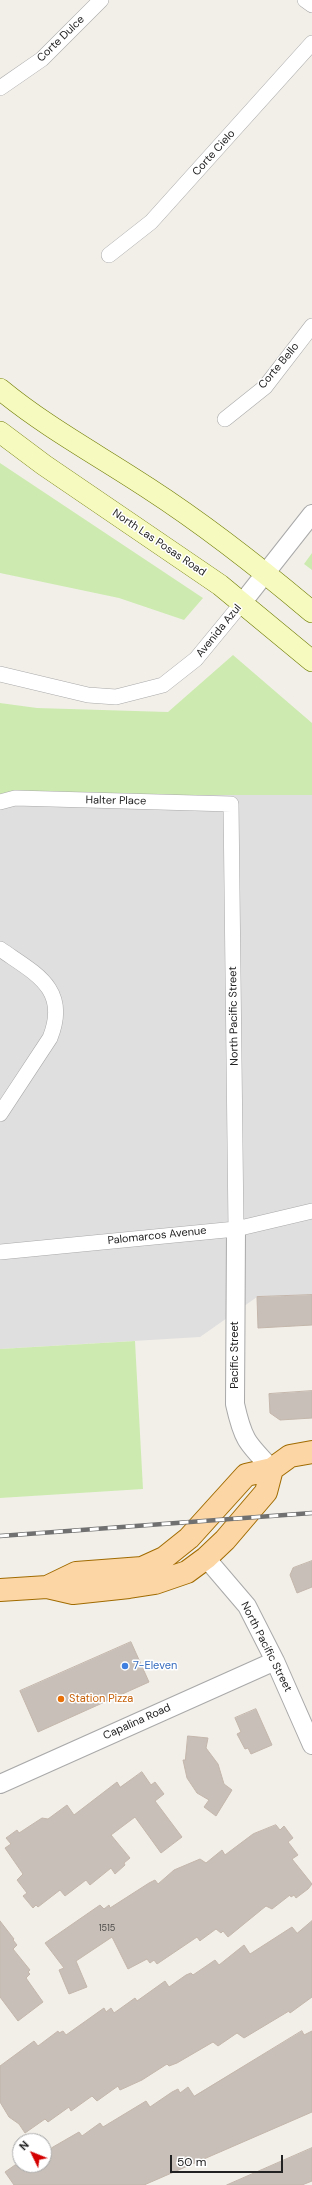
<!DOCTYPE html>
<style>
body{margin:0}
#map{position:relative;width:312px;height:2185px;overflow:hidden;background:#f2efe9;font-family:"DM Sans",sans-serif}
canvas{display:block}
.north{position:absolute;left:12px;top:2133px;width:40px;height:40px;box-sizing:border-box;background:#fff;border:1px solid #a7a7a7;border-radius:50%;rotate:313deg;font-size:11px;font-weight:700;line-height:16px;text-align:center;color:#222}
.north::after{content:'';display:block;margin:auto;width:14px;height:18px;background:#d40000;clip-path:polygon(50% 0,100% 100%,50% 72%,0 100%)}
.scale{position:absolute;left:170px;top:2155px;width:113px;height:18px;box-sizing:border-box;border:2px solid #222;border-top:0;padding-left:5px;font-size:12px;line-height:14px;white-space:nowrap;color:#222;-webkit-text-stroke:3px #fff;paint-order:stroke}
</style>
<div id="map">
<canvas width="312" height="2185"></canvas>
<div class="north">N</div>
<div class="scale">50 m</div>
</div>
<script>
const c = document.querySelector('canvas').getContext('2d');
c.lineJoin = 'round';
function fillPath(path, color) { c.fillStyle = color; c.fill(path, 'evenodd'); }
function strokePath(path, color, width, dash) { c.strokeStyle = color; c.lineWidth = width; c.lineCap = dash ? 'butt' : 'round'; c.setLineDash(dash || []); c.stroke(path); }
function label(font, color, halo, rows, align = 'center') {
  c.font = font + ' "DM Sans",sans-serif'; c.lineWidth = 3; c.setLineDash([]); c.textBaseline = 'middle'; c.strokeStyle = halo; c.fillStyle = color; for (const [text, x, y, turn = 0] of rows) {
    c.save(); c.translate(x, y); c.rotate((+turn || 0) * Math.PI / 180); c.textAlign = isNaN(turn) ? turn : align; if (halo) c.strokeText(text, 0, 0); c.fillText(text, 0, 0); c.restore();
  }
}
const residential = new Path2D(`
 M 0,795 L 312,795 L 312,1295 L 257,1297 L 200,1337 L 0,1349 Z`);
const grass = new Path2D(`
 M 0,463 L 203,598 L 184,620 L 119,598 L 0,573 Z
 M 312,553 L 312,570 L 304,564 Z
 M 233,655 L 312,723 L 312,795 L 0,795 L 0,703 L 37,708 L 168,712 Z
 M 135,1341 L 143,1489 L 0,1498 L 0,1349 Z`);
const building = new Path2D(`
 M 312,1295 L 312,1325 L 258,1328 L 257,1297 Z
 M 312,1391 L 312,1418 L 280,1420 L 270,1413 L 269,1394 Z
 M 312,1561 L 312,1587 L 297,1593 L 290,1575 L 293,1568 Z
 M 131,1642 L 149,1682 L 38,1732 L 20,1691 Z
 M 256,1709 L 272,1745 L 251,1754 L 248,1748 L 245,1749 L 237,1734 L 241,1732 L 235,1718 Z
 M 188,1736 L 208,1738 L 206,1748 L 218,1764 L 224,1784 L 232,1790 L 216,1816 L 204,1807 L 209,1800 L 197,1793 L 187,1778 L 183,1760 L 185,1760 Z
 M 142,1772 L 151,1785 L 155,1782 L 164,1794 L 155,1801 L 182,1837 L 161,1853 L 135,1817 L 111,1835 L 130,1858 L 124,1863 L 125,1865 L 115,1874 L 111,1868 L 90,1885 L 86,1880 L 65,1896 L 60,1890 L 38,1907 L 36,1905 L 33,1908 L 23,1896 L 27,1893 L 17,1880 L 23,1874 L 5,1848 L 11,1844 L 6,1838 L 17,1830 L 19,1833 L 42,1818 L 48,1819 L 67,1805 L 74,1815 L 117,1782 L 120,1787 Z
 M 276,1825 L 280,1830 L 284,1826 L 293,1838 L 288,1842 L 298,1855 L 292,1859 L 312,1884 L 308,1889 L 296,1898 L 294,1895 L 291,1897 L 290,1895 L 272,1909 L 266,1906 L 228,1937 L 223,1931 L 221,1933 L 216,1929 L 201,1940 L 200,1941 L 197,1937 L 157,1964 L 154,1960 L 150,1963 L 147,1959 L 128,1969 L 112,1937 L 76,1961 L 87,1987 L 69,1994 L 59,1970 L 64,1968 L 45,1943 L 100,1905 L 104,1909 L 109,1905 L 110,1908 L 149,1883 L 155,1880 L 158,1884 L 174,1870 L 200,1859 L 206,1863 L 222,1850 L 225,1855 L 253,1834 Z
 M 0,1921 L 14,1939 L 13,1940 L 17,1945 L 13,1949 L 30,1970 L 28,1972 L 30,1974 L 26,1978 L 43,2002 L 18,2021 L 0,1997 Z
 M 312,1921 L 312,1997 L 290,2013 L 289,2011 L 244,2038 L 237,2033 L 218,2046 L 213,2042 L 177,2063 L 169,2066 L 167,2064 L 142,2080 L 120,2090 L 118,2086 L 97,2101 L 92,2096 L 71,2111 L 69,2107 L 48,2122 L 45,2119 L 25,2133 L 19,2124 L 9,2117 L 0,2102 L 0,2066 L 34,2041 L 38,2046 L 58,2031 L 59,2033 L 63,2031 L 66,2035 L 104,2008 L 106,2012 L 111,2008 L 114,2013 L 135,1998 L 137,2001 L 165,1981 L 169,1987 L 186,1975 L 191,1973 L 193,1975 L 215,1960 L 219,1965 L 244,1945 L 250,1954 L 292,1927 L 297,1933 Z
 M 302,2031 L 304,2035 L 312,2031 L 312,2112 L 144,2185 L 14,2185 L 5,2172 L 15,2165 L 44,2165 L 44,2153 L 53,2147 L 79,2132 L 82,2136 L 100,2123 L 103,2127 L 146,2101 L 150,2107 L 172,2092 L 178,2089 L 180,2093 L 188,2087 L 194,2096 Z
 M 312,2148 L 312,2181 L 302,2185 L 227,2185 Z`);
const minor = new Path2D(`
 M 305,0 L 312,5
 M 0,88 L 42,59 L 101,0
 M 109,255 L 151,222 L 312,43
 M 225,419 L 265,387 L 312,326
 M 0,674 L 88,695 L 116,697 L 163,685 L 196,659 L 242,603
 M 0,802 L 15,798 L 231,804 L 236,1229
 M 0,949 C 34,973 70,988 50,1038 L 0,1114
 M 0,1252 L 236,1229 L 312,1211`);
const tertiary = new Path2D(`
 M 242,603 L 312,514
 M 236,1229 L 235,1404 C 243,1440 247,1443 272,1469
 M 206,1558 L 247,1606 L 275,1661 L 312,1745
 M 0,1784 L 275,1661`);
const secondary = new Path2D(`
 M 0,389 C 46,427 98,455 148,488 C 205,525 260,568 312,612
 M 0,432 L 44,465 L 220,585 L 312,661`);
const primary = new Path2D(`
 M 47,1587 L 76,1573 L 142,1568 L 164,1558 L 189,1538 L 246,1475 L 272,1469 L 290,1456 L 312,1452
 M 0,1590 L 47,1587 L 73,1593 L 129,1587 L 155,1583 L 187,1572 L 206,1558 L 225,1540 L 266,1492 L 272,1469`);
const rail = new Path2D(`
 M 0,1536 L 312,1513`);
const markers = [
 [125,1666,4,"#3f7fe0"],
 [61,1699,4,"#e8710a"]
];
const numberNames = [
 ["1515",107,1929]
];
const streetNames = [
 ["Corte Dulce",61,39,-44],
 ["Corte Cielo",214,153,-48],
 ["Corte Bello",279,366,-50],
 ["North Las Posas Road",159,543,34],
 ["Avenida Azul",219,631,-51],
 ["Halter Place",116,801,1],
 ["North Pacific Street",234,1016,-91],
 ["Palomarcos Avenue",157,1236,-6],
 ["Pacific Street",235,1355,-90],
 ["North Pacific Street",266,1647,63],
 ["Capalina Road",137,1722,-24]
];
const shopNames = [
 ["7-Eleven",133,1666]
];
const foodNames = [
 ["Station Pizza",69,1699]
];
fillPath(residential, '#e0dfdf');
fillPath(grass, '#cdebb0');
fillPath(building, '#c7bfb8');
strokePath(building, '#c4b6ab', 1);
strokePath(minor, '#a9a9a9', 16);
strokePath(tertiary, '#a9a9a9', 20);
strokePath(secondary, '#707d05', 22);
strokePath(primary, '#a06b00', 24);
strokePath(minor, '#fff', 15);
strokePath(tertiary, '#fff', 18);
strokePath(secondary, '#f7fabf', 21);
strokePath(primary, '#fcd6a4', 22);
strokePath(rail, '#707070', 4.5);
strokePath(rail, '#fff', 3, [9]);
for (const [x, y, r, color] of markers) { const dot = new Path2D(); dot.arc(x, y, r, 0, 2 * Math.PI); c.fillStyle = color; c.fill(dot); strokePath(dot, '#fff', 1.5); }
label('9px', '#4b4948', null, numberNames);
label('11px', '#222', '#fff', streetNames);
label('11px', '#366cbe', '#fff', shopNames, 'left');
label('11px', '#c56008', '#fff', foodNames, 'left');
</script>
